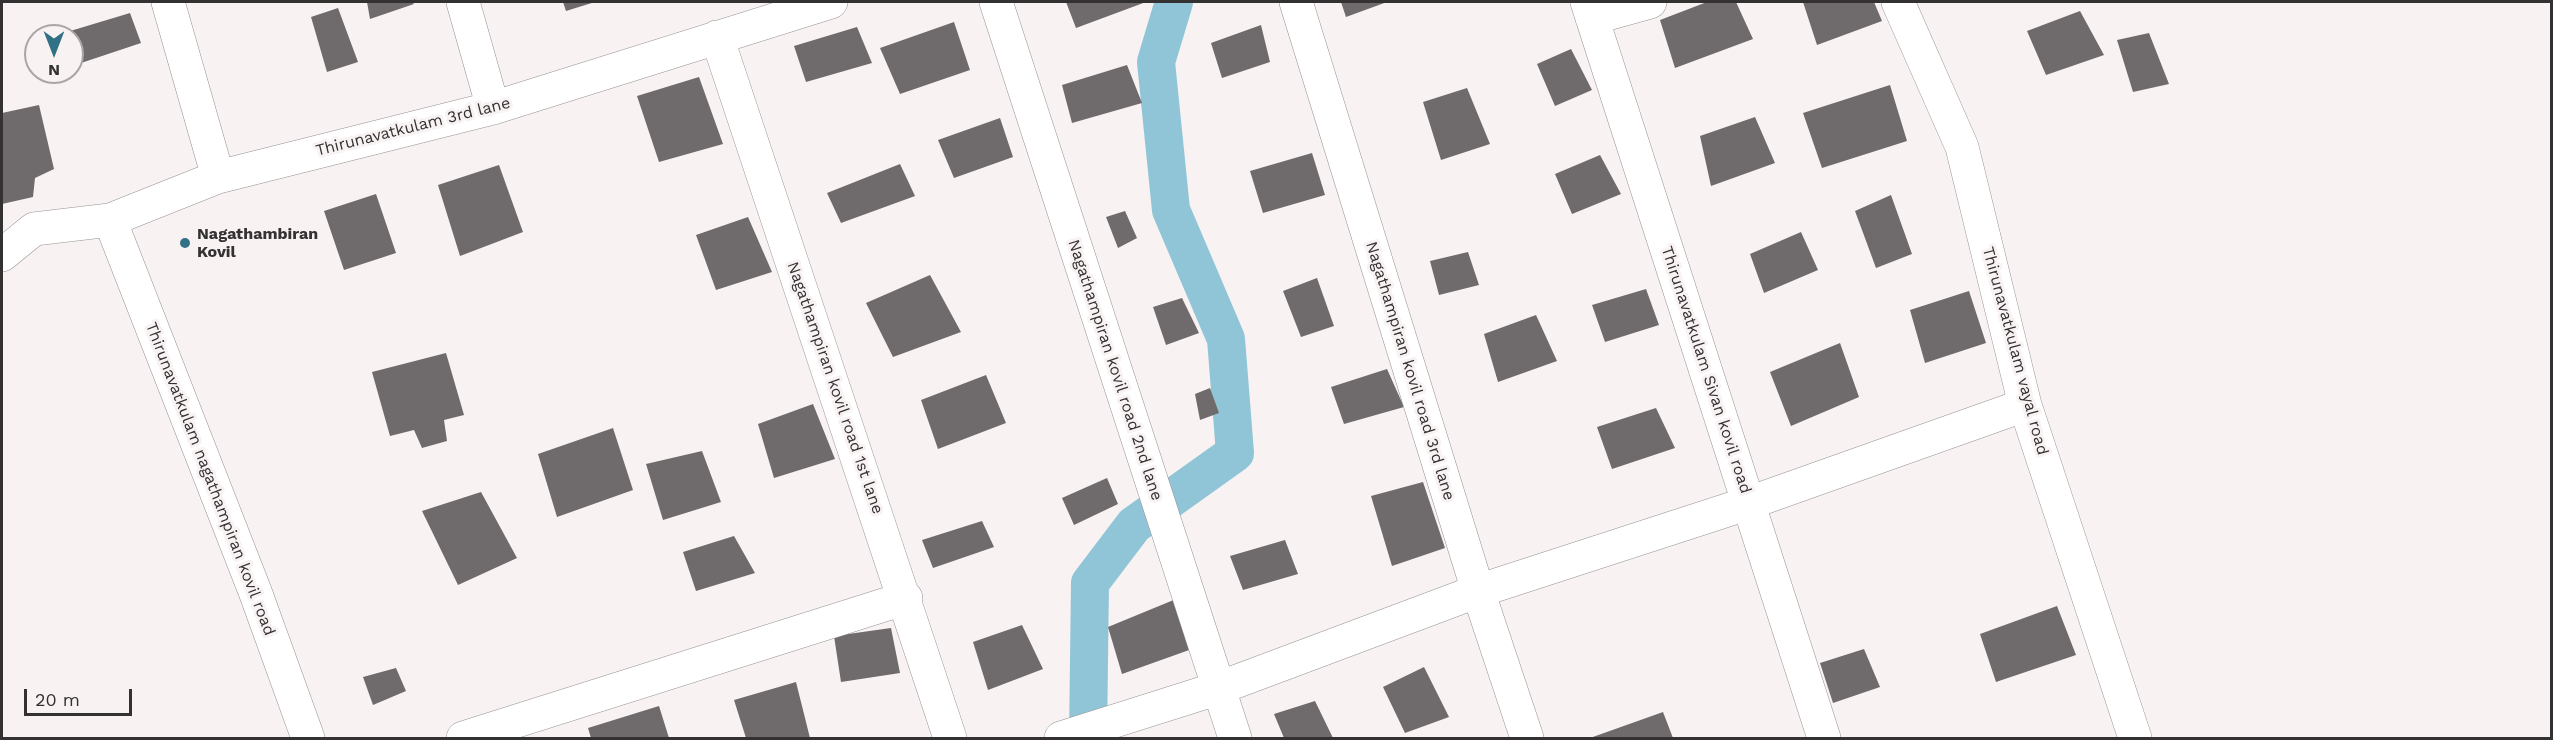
<!DOCTYPE html>
<style>
body{margin:0}
#map{position:relative;width:2553px;height:740px;overflow:hidden;background:#f8f2f3;font-family:"Work Sans",sans-serif}
canvas{display:block}
.frame{position:absolute;inset:0;border:3px solid #343132;pointer-events:none}
.north{position:absolute;left:24px;top:24px;width:60px;height:60px;box-sizing:border-box;background:#f8f2f3;border:2px solid #aaa5a6;border-radius:50%;rotate:180deg;font-size:16px;font-weight:700;line-height:24px;text-align:center;color:#343132}
.north::after{content:'';display:block;margin:auto;width:21px;height:27px;background:#317085;clip-path:polygon(50% 0,100% 100%,50% 72%,0 100%)}
.scale{position:absolute;left:24px;top:689px;width:108px;height:27px;box-sizing:border-box;border:3px solid #343132;border-top:0;padding-left:8px;font-size:18px;line-height:21px;white-space:nowrap;color:#343132;-webkit-text-stroke:4px #f8f2f3;paint-order:stroke}
</style>
<div id="map">
<canvas width="2553" height="740"></canvas>
<div class="frame"></div>
<div class="north">N</div>
<div class="scale">20 m</div>
</div>
<script>
const c = document.querySelector('canvas').getContext('2d');
c.lineJoin = 'round';
function strokePath(path, color, width, dash) { c.strokeStyle = color; c.lineWidth = width; c.lineCap = dash ? 'butt' : 'round'; c.setLineDash(dash || []); c.stroke(path); }
function fillPath(path, color) { c.fillStyle = color; c.fill(path, 'evenodd'); }
function label(font, color, halo, rows, align = 'center') {
  c.font = font + ' "Work Sans",sans-serif'; c.lineWidth = 6; c.setLineDash([]); c.textBaseline = 'middle'; c.strokeStyle = halo; c.fillStyle = color; for (const [text, x, y, turn = 0] of rows) {
    c.save(); c.translate(x, y); c.rotate((+turn || 0) * Math.PI / 180); c.textAlign = isNaN(turn) ? turn : align; if (halo) c.strokeText(text, 0, 0); c.fillText(text, 0, 0); c.restore();
  }
}
const canal = new Path2D(`
 M 1088,738 L 1090,583 L 1134,525 L 1235,453 L 1226,339 L 1171,210 L 1156,62 L 1174,2`);
const building = new Path2D(`
 M 367,2 L 412,2 L 414,4 L 370,19 Z
 M 563,2 L 595,2 L 566,11 Z
 M 1066,2 L 1146,2 L 1076,28 Z
 M 1341,2 L 1387,2 L 1346,17 Z
 M 1707,2 L 1736,2 L 1753,39 L 1675,68 L 1660,20 Z
 M 1803,2 L 1874,2 L 1882,21 L 1817,45 Z
 M 338,8 L 358,62 L 327,72 L 311,17 Z
 M 2080,11 L 2104,55 L 2046,75 L 2027,31 Z
 M 130,13 L 141,43 L 72,66 L 72,36 L 57,35 Z
 M 954,22 L 970,70 L 900,94 L 880,48 Z
 M 1261,25 L 1270,62 L 1222,78 L 1211,43 Z
 M 857,27 L 872,63 L 806,82 L 794,46 Z
 M 2149,33 L 2169,84 L 2133,92 L 2117,40 Z
 M 1571,49 L 1592,90 L 1555,106 L 1537,64 Z
 M 1127,65 L 1142,103 L 1072,123 L 1062,85 Z
 M 699,77 L 723,144 L 659,162 L 637,96 Z
 M 1890,85 L 1907,141 L 1822,168 L 1803,113 Z
 M 1467,88 L 1490,144 L 1441,160 L 1423,102 Z
 M 39,105 L 54,169 L 35,178 L 33,197 L 2,204 L 2,113 Z
 M 1755,117 L 1775,163 L 1711,186 L 1700,136 Z
 M 1000,118 L 1013,157 L 954,178 L 938,140 Z
 M 1312,153 L 1325,195 L 1263,213 L 1250,171 Z
 M 1600,155 L 1621,194 L 1572,214 L 1555,174 Z
 M 900,164 L 915,196 L 841,223 L 827,193 Z
 M 499,165 L 523,232 L 460,256 L 438,185 Z
 M 376,194 L 396,253 L 344,270 L 324,211 Z
 M 1891,195 L 1912,254 L 1876,268 L 1855,211 Z
 M 1125,211 L 1137,238 L 1118,248 L 1106,217 Z
 M 748,217 L 772,272 L 716,290 L 696,235 Z
 M 1801,232 L 1818,270 L 1764,293 L 1750,254 Z
 M 1468,252 L 1479,285 L 1439,295 L 1430,261 Z
 M 930,275 L 961,332 L 893,357 L 866,303 Z
 M 1317,278 L 1334,326 L 1301,337 L 1283,291 Z
 M 1646,289 L 1659,325 L 1605,342 L 1592,305 Z
 M 1969,291 L 1986,343 L 1925,363 L 1910,310 Z
 M 1182,298 L 1199,333 L 1166,345 L 1153,307 Z
 M 1536,315 L 1557,361 L 1498,382 L 1484,334 Z
 M 1840,343 L 1859,397 L 1791,426 L 1770,372 Z
 M 446,353 L 464,415 L 444,420 L 447,441 L 422,448 L 414,430 L 390,436 L 372,372 Z
 M 1387,369 L 1404,407 L 1344,424 L 1331,387 Z
 M 986,375 L 1006,423 L 938,449 L 921,400 Z
 M 1210,388 L 1219,413 L 1200,420 L 1195,394 Z
 M 813,404 L 835,459 L 774,478 L 758,424 Z
 M 1656,408 L 1675,448 L 1612,469 L 1597,427 Z
 M 613,428 L 633,490 L 557,517 L 538,454 Z
 M 702,451 L 721,502 L 663,520 L 646,464 Z
 M 1107,478 L 1118,504 L 1074,525 L 1062,498 Z
 M 1423,482 L 1445,548 L 1392,566 L 1371,496 Z
 M 481,492 L 517,558 L 458,585 L 422,511 Z
 M 982,521 L 994,547 L 933,568 L 922,540 Z
 M 734,536 L 755,573 L 696,591 L 683,552 Z
 M 1285,540 L 1298,574 L 1243,590 L 1230,556 Z
 M 1176,599 L 1192,649 L 1122,674 L 1108,627 Z
 M 2057,606 L 2076,655 L 1996,682 L 1980,634 Z
 M 1022,625 L 1043,669 L 988,690 L 973,642 Z
 M 891,628 L 900,673 L 841,682 L 834,636 Z
 M 1864,649 L 1880,687 L 1833,703 L 1820,663 Z
 M 1424,667 L 1449,717 L 1405,733 L 1383,687 Z
 M 396,668 L 406,691 L 373,705 L 363,677 Z
 M 796,682 L 810,738 L 746,738 L 734,700 Z
 M 1315,701 L 1333,738 L 1284,738 L 1274,714 Z
 M 659,706 L 669,738 L 591,738 L 588,728 Z
 M 1663,712 L 1673,738 L 1590,738 Z`);
const street = new Path2D(`
 M 168,2 L 218,177
 M 463,2 L 493,108
 M 996,2 L 1235,738
 M 1296,2 L 1478,591 L 1527,738
 M 1587,2 L 1824,738
 M 1898,2 L 1962,147 L 2025,405 L 2135,738
 M 1592,18 L 1650,2
 M 717,37 L 950,738
 M 110,220 L 256,594 L 308,738
 M 2,255 L 34,229 L 110,220 L 218,177 L 493,108 L 831,2
 M 463,738 L 906,598
 M 1061,738 L 1219,688 L 1478,591 L 1749,503 L 2025,405`);
const markers = [
 [185,243,6,"#317085"]
];
const streetNames = [
 ["Thirunavatkulam 3rd lane",413,127,-14],
 ["Thirunavatkulam vayal road",2015,351,75],
 ["Nagathampiran kovil road 2nd lane",1115,370,72],
 ["Thirunavatkulam Sivan kovil road",1706,370,72],
 ["Nagathampiran kovil road 3rd lane",1410,371,73],
 ["Nagathampiran kovil road 1st lane",835,388,71],
 ["Thirunavatkulam nagathampiran kovil road",210,479,69]
];
const poiNames = [
 ["Nagathambiran",197,234],
 ["Kovil",197,252]
];
strokePath(canal, '#90c5d8', 38);
fillPath(building, '#6f6a6b');
strokePath(street, '#989294', 34);
strokePath(street, '#fff', 33);
for (const [x, y, r, color] of markers) { const dot = new Path2D(); dot.arc(x, y, r, 0, 2 * Math.PI); c.fillStyle = color; c.fill(dot); strokePath(dot, '#f8f2f3', 2); }
label('16px', '#343132', '#f8f2f3', streetNames);
label('bold 16px', '#343132', '#f8f2f3', poiNames, 'left');
</script>
